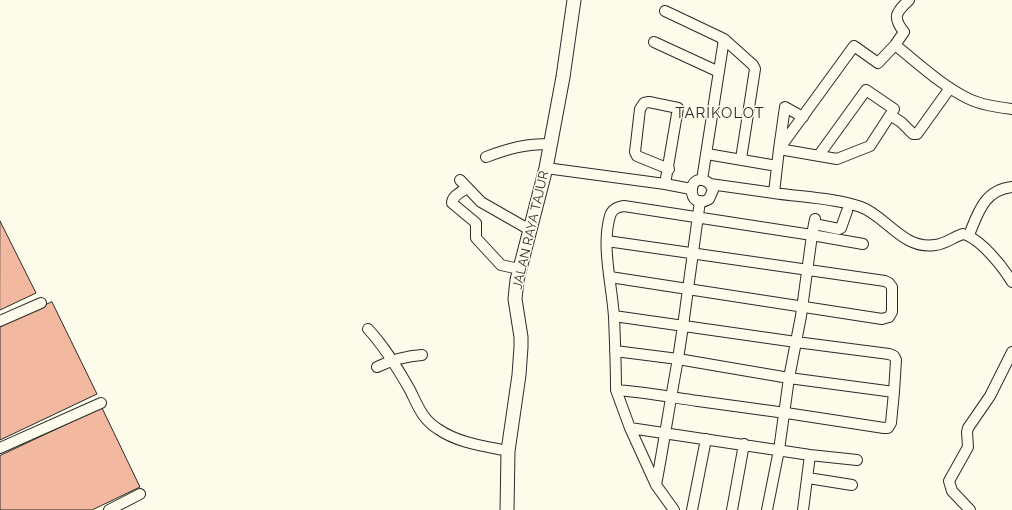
<!DOCTYPE html>
<style>
body{margin:0}
canvas{display:block;background:#fdfbea}
</style>
<canvas width="1012" height="510"></canvas>
<script>
const c = document.querySelector('canvas').getContext('2d');
c.lineJoin = 'round';
function fillPath(path, color) { c.fillStyle = color; c.fill(path, 'evenodd'); }
function strokePath(path, color, width, dash) { c.strokeStyle = color; c.lineWidth = width; c.lineCap = dash ? 'butt' : 'round'; c.setLineDash(dash || []); c.stroke(path); }
function label(font, color, halo, rows, align = 'center') {
  c.font = font + ' Raleway,sans-serif'; c.lineWidth = 3; c.setLineDash([]); c.textBaseline = 'middle'; c.strokeStyle = halo; c.fillStyle = color; for (const [text, x, y, turn = 0] of rows) {
    c.save(); c.translate(x, y); c.rotate((+turn || 0) * Math.PI / 180); c.textAlign = isNaN(turn) ? turn : align; if (halo) c.strokeText(text, 0, 0); c.fillText(text, 0, 0); c.restore();
  }
}
const building = new Path2D(`
 M 0,221 L 36,293 L 0,310 Z
 M 52,302 L 97,394 L 0,440 L 0,327 Z
 M 102,408 L 140,487 L 92,510 L 0,510 L 0,456 Z`);
const minor = new Path2D(`
 M 665,11 L 724,39 L 753,65 L 755,69 L 741,159
 M 654,42 L 719,72
 M 895,45 C 918,63 941,85 967,98 C 981,105 997,107 1012,109
 M 890,115 L 901,122 L 913,134 L 917,134 L 950,88
 M 803,117 L 785,107 L 779,149 L 837,159 L 870,146 L 894,109 L 866,90 L 819,155
 M 707,154 L 777,166
 M 486,157 C 510,148 525,144 550,144
 M 546,168 L 665,184 L 691,189
 M 460,180 L 481,202 L 530,230
 M 702,180 L 724,39
 M 665,184 L 678,108 L 649,102 L 644,103 L 640,109 L 635,152 L 637,156 L 669,169
 M 710,184 L 713,190 L 709,199 C 685,213 687,166 710,184 L 774,193 L 779,149 L 854,46 L 878,63 L 895,45 L 904,32 C 892,17 896,12 909,0
 M 467,188 C 461,192 452,196 452,203 L 476,223 L 476,238 L 501,265 L 519,269
 M 774,193 C 801,197 835,198 861,207 C 886,216 903,250 935,245 C 946,244 953,237 963,234 C 980,238 1003,267 1012,282
 M 815,219 L 812,235 L 863,244
 M 814,224 L 839,229 L 841,228 L 847,211
 M 969,235 C 978,213 984,190 1012,187
 M 607,241 L 885,281 L 889,283 L 892,287 L 892,312 L 889,317 L 882,319 L 610,277
 M 614,316 L 796,342 L 889,354 L 894,356 L 896,360 L 894,392
 M 0,321 L 41,303
 M 368,329 C 385,347 398,369 410,390 C 418,406 422,419 438,429 C 458,443 484,446 508,451
 M 615,351 L 678,359 L 683,326 L 700,201
 M 377,367 C 392,360 405,356 422,355
 M 616,390 C 616,366 615,341 614,317 C 612,285 601,246 610,216 C 612,209 617,207 624,206 L 812,235 L 801,316 L 789,378 L 779,450 L 767,510
 M 630,428 L 810,455 L 857,460
 M 0,448 L 101,403
 M 808,478 L 852,485
 M 656,485 C 664,443 670,401 678,359 L 789,378 L 894,392 L 891,423 L 888,428 L 884,428 C 822,418 760,409 698,401 C 670,397 644,392 616,390 L 630,428 L 656,485 L 674,510
 M 109,510 L 140,494
 M 692,510 L 706,439
 M 732,510 L 744,444
 M 803,510 L 810,455
 M 970,510 L 952,491 L 949,481 L 968,447 L 967,432 L 968,428 L 990,396 L 1012,352`);
const major = new Path2D(`
 M 507,510 L 508,451 L 519,375 L 521,347 L 521,337 L 515,299 L 517,280 L 546,168 L 563,77 L 574,0`);
const streetNames = [
 ["JALAN RAYA TAJUR",531,230,-77]
];
const quarterNames = [
 ["TARIKOLOT",720,113]
];
fillPath(building, '#f2b8a0');
strokePath(building, '#2b2b2b', 1);
strokePath(minor, '#2b2b2b', 12);
strokePath(major, '#2b2b2b', 15);
strokePath(minor, '#fdfbea', 10);
strokePath(major, '#fdfbea', 13);
label('13px', '#2b2b2b', '#fdfbea', streetNames);
c.letterSpacing = '1px';
label('15px', '#2b2b2b', '#fdfbea', quarterNames);
c.letterSpacing = '0px';
</script>
